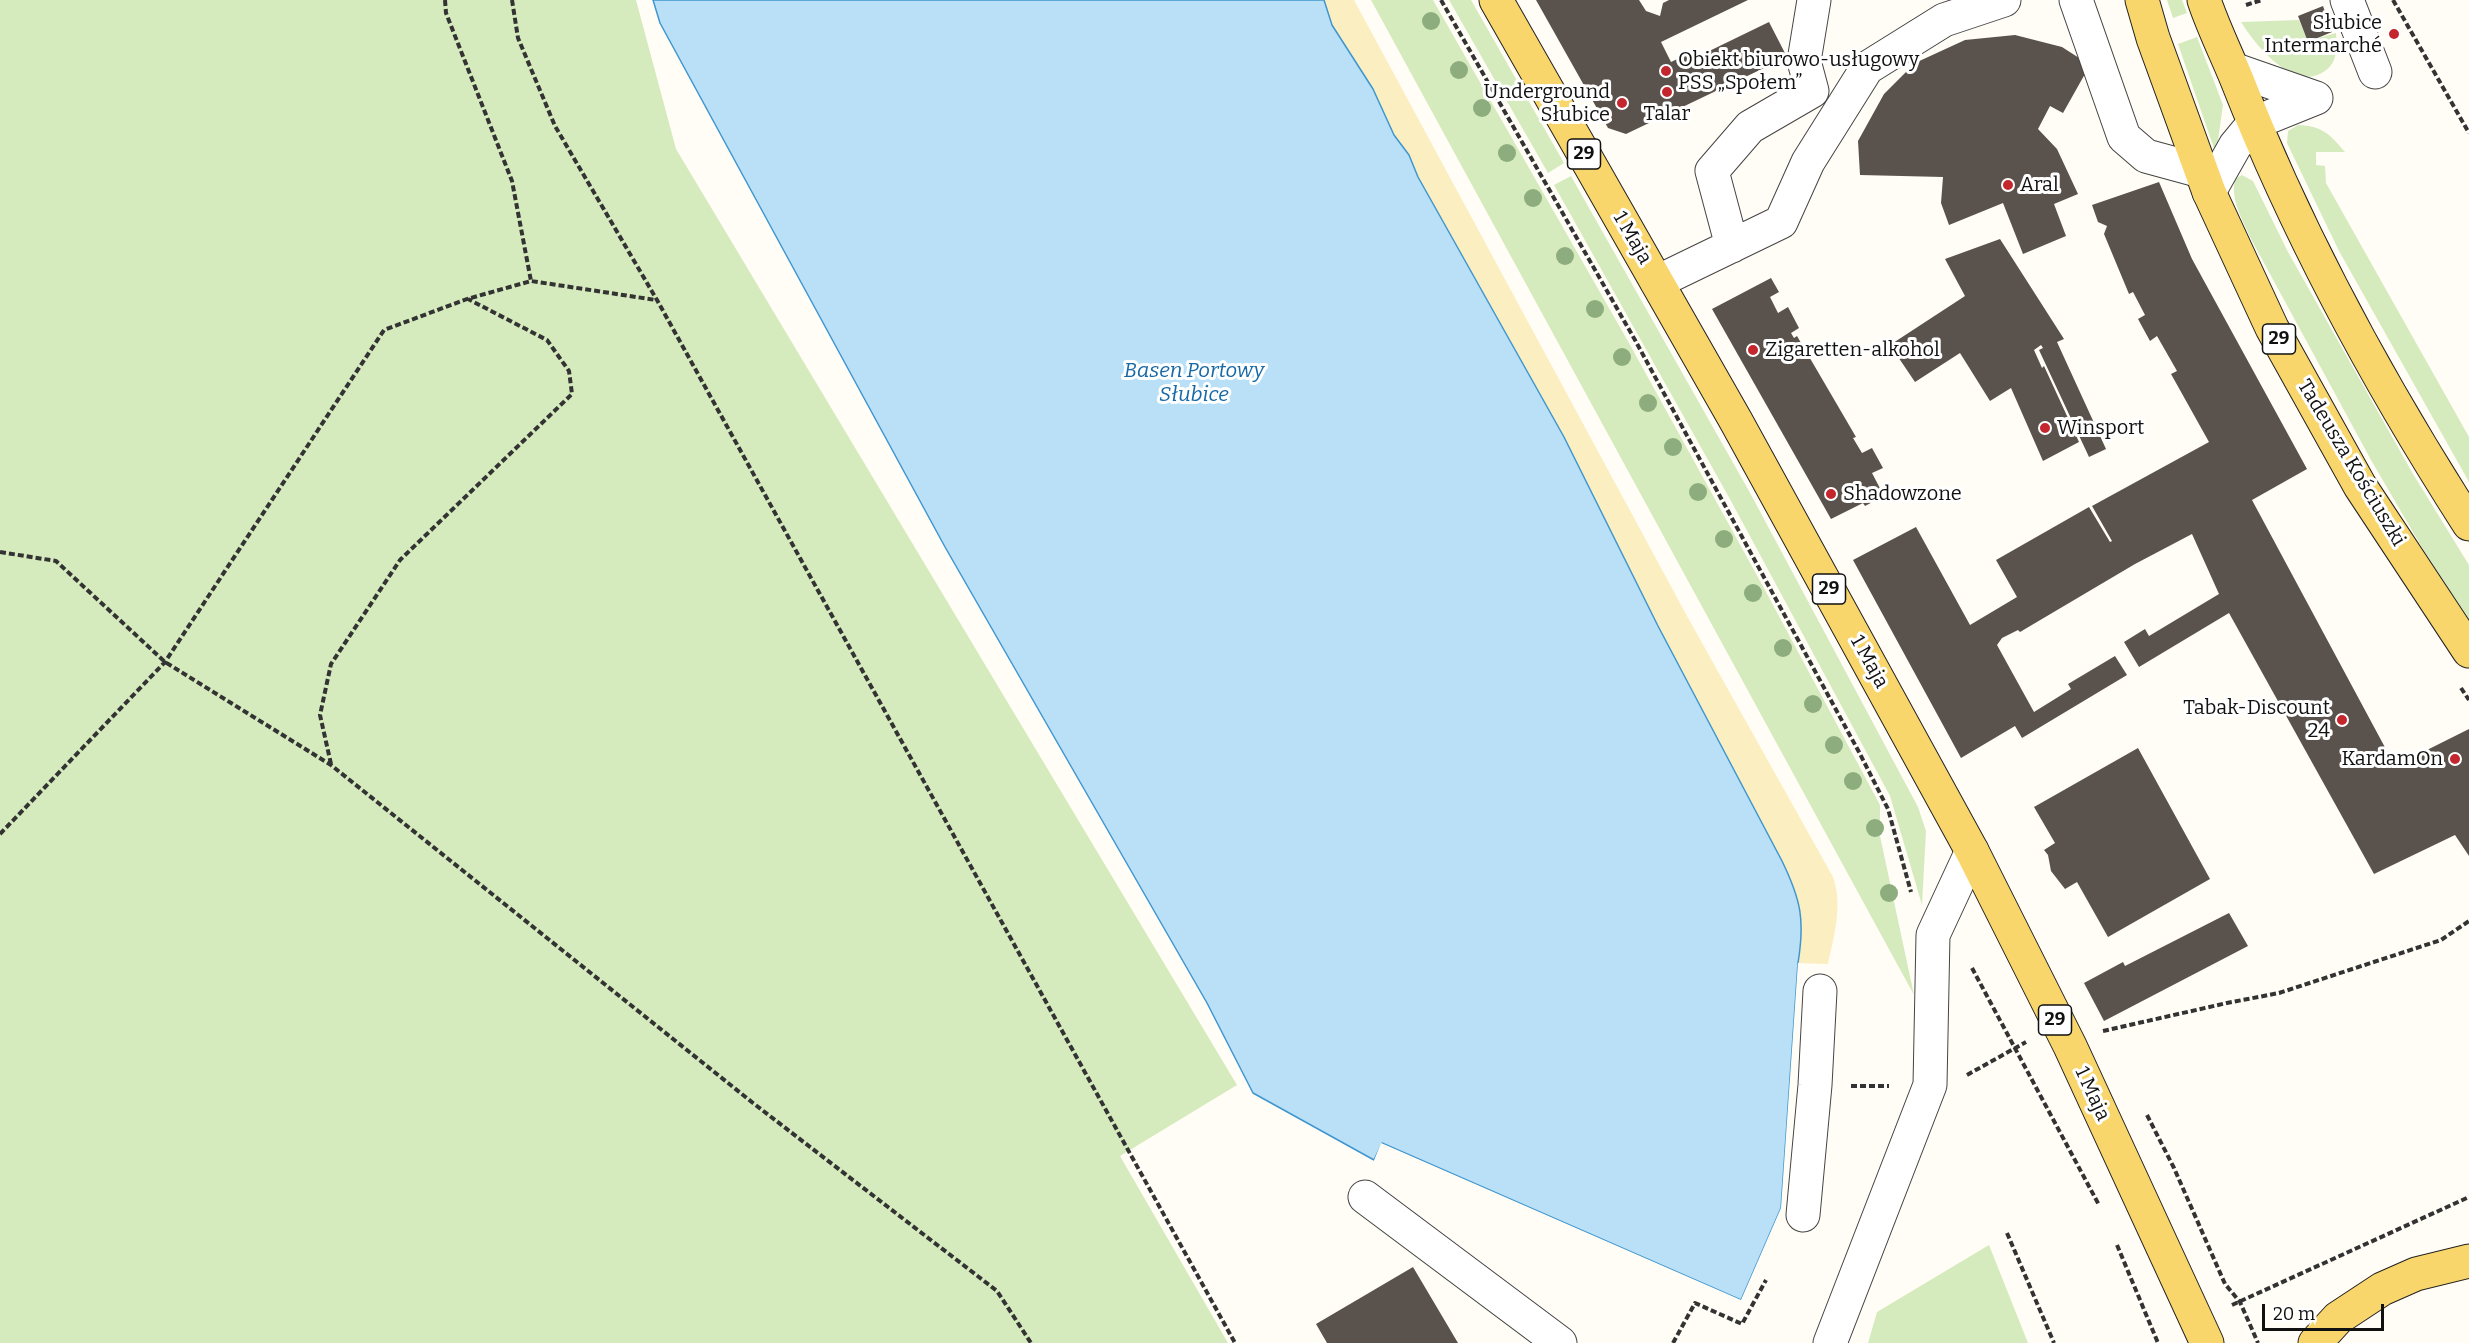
<!DOCTYPE html>
<meta charset="utf-8">
<style>
body{margin:0}
#map{position:relative;width:2469px;height:1343px;overflow:hidden;background:#fffdf5;font-family:Bitter,serif}
canvas{display:block}
.scale{position:absolute;left:2262px;top:1304px;width:122px;height:27px;box-sizing:border-box;border:3px solid #111;border-top:0;padding-left:8px;font-size:18px;line-height:21px;white-space:nowrap;color:#111;-webkit-text-stroke:4px #fff;paint-order:stroke}
</style>
<div id="map">
<canvas width="2469" height="1343"></canvas>
<div class="scale">20 m</div>
</div>
<script>
const c = document.querySelector('canvas').getContext('2d');
c.lineJoin = 'round';
function fillPath(path, color) { c.fillStyle = color; c.fill(path, 'evenodd'); }
function strokePath(path, color, width, dash) { c.strokeStyle = color; c.lineWidth = width; c.lineCap = dash ? 'butt' : 'round'; c.setLineDash(dash || []); c.stroke(path); }
function label(font, color, halo, rows, align = 'center') {
  c.font = font + ' Bitter,serif'; c.lineWidth = 6; c.setLineDash([]); c.textBaseline = 'middle'; c.strokeStyle = halo; c.fillStyle = color; for (const [text, x, y, turn = 0] of rows) {
    c.save(); c.translate(x, y); c.rotate((+turn || 0) * Math.PI / 180); c.textAlign = isNaN(turn) ? turn : align; if (halo) c.strokeText(text, 0, 0); c.fillText(text, 0, 0); c.restore();
  }
}
const green = new Path2D(`
 M 0,0 L 636,0 L 676,149 L 1237,1085 L 1120,1156 L 1228,1343 L 0,1343 Z
 M 1371,0 L 1433,0 L 1629,343 L 1765,590 L 1880,805 L 1880,836 L 1914,995 Z
 M 1449,0 L 1471,0 L 1564,163 L 1548,173 Z
 M 2167,0 L 2182,0 L 2187,13 L 2173,18 Z
 M 2299,20 L 2308,41 L 2336,33 C 2337,47 2338,62 2325,71 C 2294,93 2256,46 2241,22 Z
 M 2197,37 L 2223,105 L 2216,154 L 2178,44 Z
 M 2298,125 C 2322,126 2330,134 2345,152 L 2316,152 L 2316,165 L 2325,166 L 2326,183 L 2469,437 L 2469,482 L 2339,251 L 2287,143 L 2288,131 Z
 M 2242,175 L 2253,181 L 2288,252 L 2413,474 L 2469,565 L 2469,620 L 2424,551 L 2371,460 L 2251,239 C 2243,220 2230,200 2235,179 Z
 M 1571,176 L 1749,491 L 1918,807 L 1926,831 L 1922,905 L 1890,796 L 1731,501 L 1554,185 Z
 M 1989,1245 L 2028,1343 L 1868,1343 L 1877,1312 Z`);
const sand = new Path2D(`
 M 1324,0 L 1354,0 L 1687,616 L 1833,877 C 1843,906 1834,935 1828,964 L 1798,963 C 1805,920 1801,900 1782,861 L 1658,626 L 1564,437 L 1418,177 L 1409,155 L 1394,135 L 1373,89 L 1332,25 Z`);
const water = new Path2D(`
 M 653,0 L 1324,0 L 1332,25 L 1373,89 L 1394,135 L 1409,155 L 1418,177 L 1564,437 L 1658,626 L 1782,861 C 1801,900 1805,920 1798,963 L 1781,1208 L 1741,1300 L 1382,1143 L 1374,1160 L 1253,1093 L 1207,1003 L 945,547 L 660,23 Z`);
const pier = new Path2D(`
 M 1798,963 L 1801,963 L 1784,1208 L 1742,1303 L 1383,1147 L 1377,1162 L 1373,1163 L 1381,1143 L 1741,1300 L 1781,1208 Z`);
const building = new Path2D(`
 M 1536,0 L 1639,0 L 1646,11 L 1660,16 L 1663,3 L 1669,0 L 1748,0 L 1661,42 L 1671,62 L 1690,53 L 1699,56 L 1769,22 L 1787,57 L 1626,134 L 1608,128 Z
 M 2323,6 L 2332,32 L 2308,42 L 2298,16 Z
 M 2015,35 L 2062,47 L 2090,65 L 2063,113 L 2050,106 L 2038,129 L 2057,149 L 2078,194 L 2054,204 L 2066,236 L 2023,254 L 2003,203 L 1949,225 L 1941,203 L 1943,177 L 1860,175 L 1858,141 L 1884,94 L 1915,63 L 1965,40 Z
 M 2159,182 L 2192,259 L 2307,469 L 2252,500 L 2395,766 L 2469,729 L 2469,856 L 2455,835 L 2374,874 L 2229,613 L 2139,667 L 2124,642 L 2145,629 L 2149,636 L 2219,594 L 2192,534 L 2135,564 L 2020,632 L 2018,630 L 2002,638 L 1997,645 L 2034,712 L 2071,689 L 2068,684 L 2115,656 L 2127,675 L 2022,738 L 2015,726 L 1961,758 L 1853,560 L 1916,527 L 1970,625 L 2017,597 L 1996,560 L 2089,507 L 2110,542 L 2112,541 L 2092,506 L 2209,442 L 2171,374 L 2177,371 L 2157,336 L 2150,341 L 2138,319 L 2145,315 L 2133,292 L 2129,294 L 2104,234 L 2107,226 L 2098,222 L 2092,205 Z
 M 2000,239 L 2064,339 L 2057,342 L 2106,449 L 2089,457 L 2039,350 L 2043,348 L 2041,345 L 2034,350 L 2042,368 L 2044,366 L 2079,442 L 2043,461 L 2011,388 L 1990,401 L 1960,353 L 1915,382 L 1890,345 L 1965,296 L 1945,259 Z
 M 1771,278 L 1779,292 L 1770,297 L 1778,313 L 1788,307 L 1799,328 L 1791,333 L 1794,338 L 1797,336 L 1856,437 L 1853,438 L 1862,453 L 1872,448 L 1883,468 L 1872,473 L 1884,496 L 1865,506 L 1863,503 L 1831,519 L 1712,309 Z
 M 2138,748 L 2210,879 L 2108,937 L 2077,882 L 2065,889 L 2051,871 L 2048,855 L 2044,850 L 2055,843 L 2034,807 Z
 M 2229,913 L 2248,946 L 2104,1021 L 2084,983 L 2123,962 L 2125,966 Z
 M 1413,1267 L 1458,1343 L 1327,1343 L 1316,1324 Z`);
const path = new Path2D(`
 M 445,0 L 446,13 L 512,181 L 531,281
 M 512,0 L 518,38 L 555,126 L 657,300 L 1235,1343
 M 1441,0 L 1635,340 L 1859,752 L 1888,809 L 1911,892
 M 2393,0 L 2469,133
 M 2246,5 L 2262,0
 M 0,552 L 56,561 L 165,662 L 331,765 L 753,1103 L 997,1291 L 1031,1343
 M 2461,688 L 2469,700
 M 331,764 L 320,715 L 331,664 L 400,560 L 572,394 L 569,371 L 547,340 L 468,299
 M 0,834 L 165,662 L 384,330 L 467,299 L 531,281 L 656,300
 M 1972,968 L 2099,1205
 M 2103,1031 L 2227,1003 L 2279,993 L 2441,940 L 2469,921
 M 1967,1075 L 2026,1042
 M 1851,1086 L 1889,1086
 M 2147,1115 L 2174,1168 L 2225,1284 L 2240,1302 L 2258,1343
 M 2007,1233 L 2054,1343
 M 2117,1245 L 2158,1343
 M 2232,1305 L 2469,1197
 M 1673,1343 L 1695,1303 L 1742,1324 L 1766,1280`);
const minor = new Path2D(`
 M 2076,0 L 2124,137 L 2146,156 L 2201,171
 M 2347,0 L 2375,72
 M 2233,69 L 2316,98
 M 2209,192 L 2235,146 L 2254,123 L 2316,98
 M 1732,246 L 1712,171 L 1750,127 L 1812,91 L 1804,61 L 1814,0
 M 1657,282 L 1781,222 L 1808,162 L 1867,68 L 1944,20 L 2004,0
 M 1365,1197 L 1560,1343
 M 1803,1215 L 1815,1085 L 1820,991
 M 1830,1343 L 1930,1085 L 1933,935 L 1972,851`);
const major = new Path2D(`
 M 1496,0 L 1736,421 L 1972,851 L 2070,1046 L 2207,1343
 M 2142,0 L 2153,38 L 2209,192 L 2272,328 L 2360,486 L 2469,651
 M 2204,0 C 2213,27 2226,53 2237,80 C 2298,235 2379,384 2469,524
 M 2315,1343 L 2338,1318 L 2382,1289 L 2416,1274 L 2469,1261`);
const trees = [
 [1431,21],
 [1459,70],
 [1482,108],
 [1507,153],
 [1533,198],
 [1565,256],
 [1595,309],
 [1622,357],
 [1648,403],
 [1673,447],
 [1698,492],
 [1724,539],
 [1753,593],
 [1783,648],
 [1813,704],
 [1834,745],
 [1853,781],
 [1875,828],
 [1889,893]
];
const markers = [
 [2394,34,6,"#c4262e"],
 [1666,71,6,"#c4262e"],
 [1667,92,6,"#c4262e"],
 [1622,103,6,"#c4262e"],
 [2008,185,6,"#c4262e"],
 [1753,350,6,"#c4262e"],
 [2045,428,6,"#c4262e"],
 [1831,494,6,"#c4262e"],
 [2342,720,6,"#c4262e"],
 [2455,759,6,"#c4262e"]
];
const shields = [
 [1584,154,33],
 [2279,339,33],
 [1829,589,33],
 [2055,1020,33]
];
const shieldNames = [
 ["29",1584,154],
 ["29",2279,339],
 ["29",1829,589],
 ["29",2055,1020]
];
const poiNames = [
 ["Słubice",2382,23,"right"],
 ["Intermarché",2382,46,"right"],
 ["Obiekt biurowo-usługowy",1678,60],
 ["PSS „Społem”",1678,83],
 ["Underground",1610,92,"right"],
 ["Słubice",1610,115,"right"],
 ["Talar",1667,114,"center"],
 ["Aral",2020,185],
 ["Zigaretten-alkohol",1765,350],
 ["Winsport",2057,428],
 ["Shadowzone",1843,494],
 ["Tabak-Discount",2330,708,"right"],
 ["24",2330,731,"right"],
 ["KardamOn",2443,759,"right"]
];
const streetNames = [
 ["1 Maja",1632,238,60],
 ["Tadeusza Kościuszki",2351,463,59],
 ["1 Maja",1869,662,61],
 ["1 Maja",2092,1094,65]
];
const waterNames = [
 ["Basen Portowy",1194,371],
 ["Słubice",1194,395]
];
fillPath(green, '#d5ebbd');
fillPath(sand, '#fbeec1');
fillPath(water, '#b9e0f7');
strokePath(water, '#3f96cf', 1.5);
fillPath(pier, '#fffdf5');
fillPath(building, '#5a524d');
strokePath(minor, '#444', 35);
strokePath(major, '#222', 35);
strokePath(path, '#333', 4, [6, 3]);
strokePath(minor, '#fff', 33);
strokePath(major, '#f9d66b', 33);
c.fillStyle = '#8dad7f';
for (const [x, y] of trees) { c.beginPath(); c.arc(x, y, 9, 0, 2 * Math.PI); c.fill(); }
for (const [x, y, r, color] of markers) { const dot = new Path2D(); dot.arc(x, y, r, 0, 2 * Math.PI); c.fillStyle = color; c.fill(dot); strokePath(dot, '#fff', 2); }
for (const [x, y, w] of shields) { const box = new Path2D(); box.roundRect(x - w / 2, y - 15, w, 30, 4.5); c.fillStyle = '#fff'; c.fill(box); strokePath(box, '#111', 1.5); }
label('bold 18px', '#111', null, shieldNames);
label('20px', '#111', '#fff', poiNames, 'left');
label('20px', '#111', '#fff', streetNames);
label('italic 21px', '#1768a6', '#fff', waterNames);
</script>
